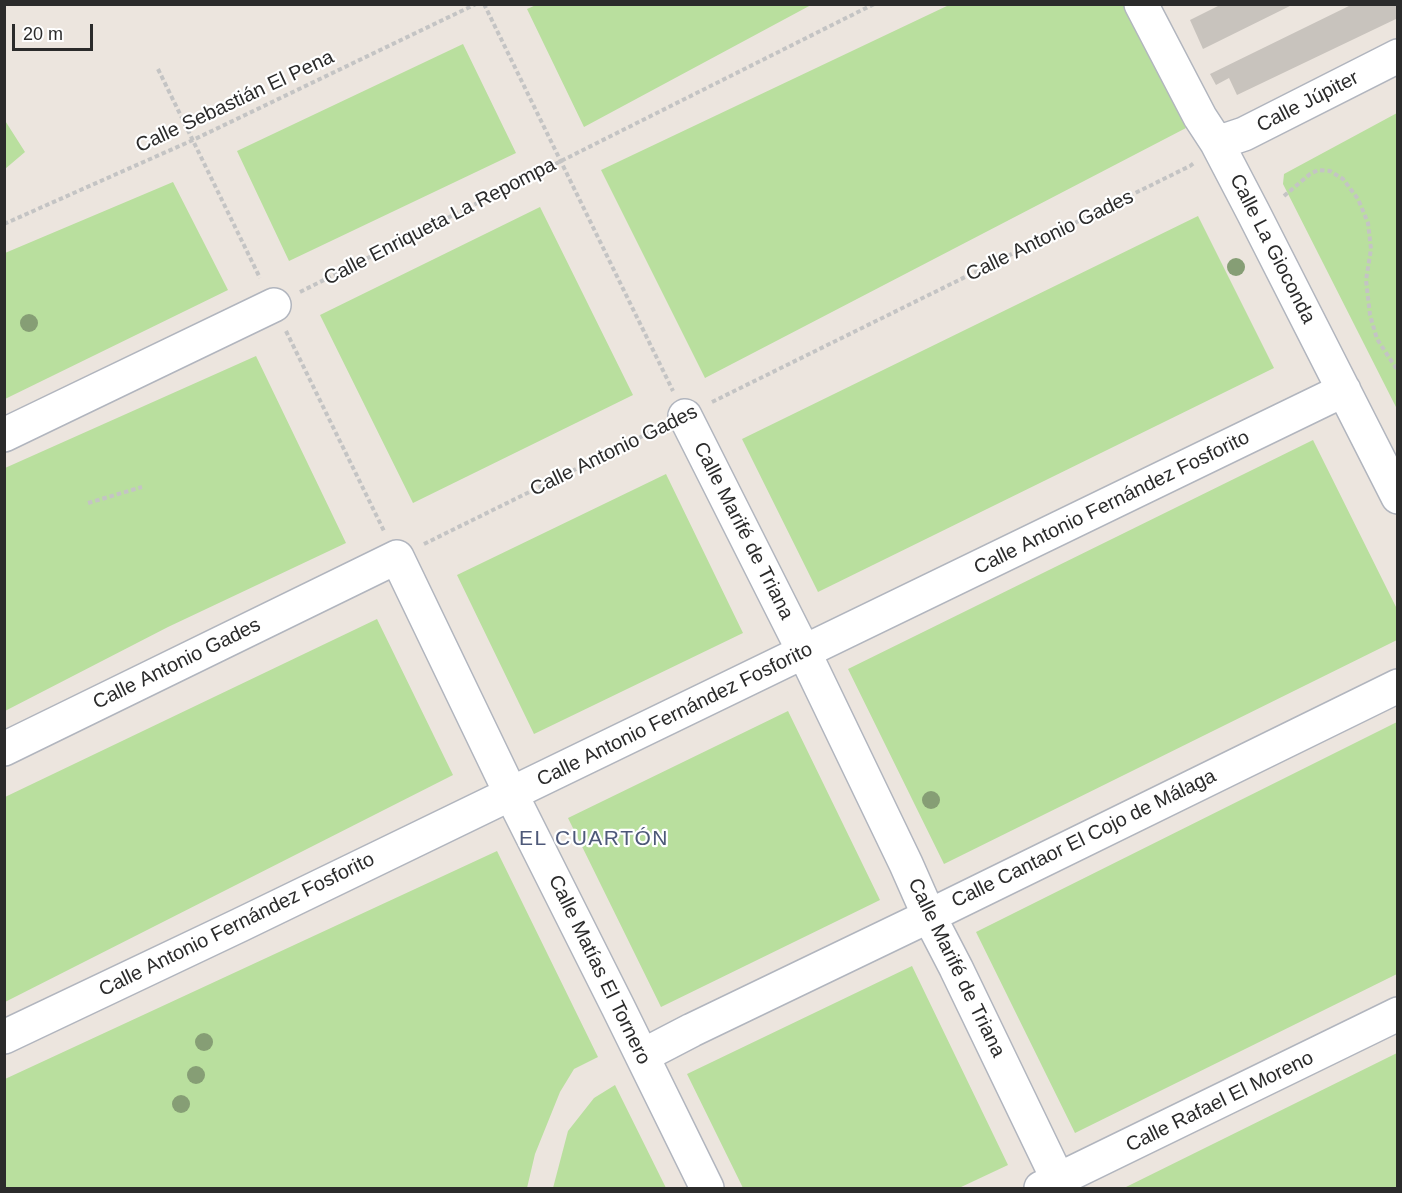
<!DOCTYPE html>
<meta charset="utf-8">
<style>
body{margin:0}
#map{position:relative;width:1402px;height:1193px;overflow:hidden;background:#ece5de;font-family:Arial,sans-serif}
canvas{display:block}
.frame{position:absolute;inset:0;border:6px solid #2b2b2b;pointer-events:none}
.scale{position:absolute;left:12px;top:24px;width:81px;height:27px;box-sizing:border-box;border:3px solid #2b2b2b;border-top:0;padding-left:8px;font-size:18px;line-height:21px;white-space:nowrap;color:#2b2b2b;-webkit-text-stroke:4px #fff;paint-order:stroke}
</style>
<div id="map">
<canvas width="1402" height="1193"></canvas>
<div class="frame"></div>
<div class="scale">20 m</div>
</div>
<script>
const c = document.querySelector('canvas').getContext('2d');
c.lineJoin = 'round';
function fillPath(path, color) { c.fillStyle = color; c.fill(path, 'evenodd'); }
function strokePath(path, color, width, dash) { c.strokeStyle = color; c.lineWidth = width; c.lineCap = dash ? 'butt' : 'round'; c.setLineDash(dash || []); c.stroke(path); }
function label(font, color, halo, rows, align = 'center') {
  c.font = font + ' Arial,sans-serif'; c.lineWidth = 4.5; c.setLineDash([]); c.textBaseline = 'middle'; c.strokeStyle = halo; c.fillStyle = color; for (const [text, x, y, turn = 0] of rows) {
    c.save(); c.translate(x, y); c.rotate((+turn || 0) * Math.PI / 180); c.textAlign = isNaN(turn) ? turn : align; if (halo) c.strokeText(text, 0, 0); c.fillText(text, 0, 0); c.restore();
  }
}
const green = new Path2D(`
 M 536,5 L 536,4 L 811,5 L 584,127 L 527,9 Z
 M 949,5 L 1125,5 L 1186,128 L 705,378 L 601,170 Z
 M 463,44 L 516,153 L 289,261 L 237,151 Z
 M 1397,113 L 1397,409 L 1283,184 L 1284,174 Z
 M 4,119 L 25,152 L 5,169 L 4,169 Z
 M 173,182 L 228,290 L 5,399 L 5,253 Z
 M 540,207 L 633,395 L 413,503 L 320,315 Z
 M 1198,216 L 1274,368 L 818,592 L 742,439 Z
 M 256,356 L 346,543 L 168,627 L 5,711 L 5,468 Z
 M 1313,440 L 1397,609 L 1397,640 L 944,864 L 848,669 Z
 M 666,474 L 743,633 L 534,734 L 457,575 Z
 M 377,619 L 453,775 L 5,1002 L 5,797 Z
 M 788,711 L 880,900 L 661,1007 L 568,818 Z
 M 1397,722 L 1397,974 L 1075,1133 L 976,932 Z
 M 497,851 L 598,1057 L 574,1069 L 560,1092 L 535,1154 L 527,1188 L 5,1188 L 5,1079 Z
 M 912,966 L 1008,1165 L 959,1188 L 743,1188 L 687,1074 Z
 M 1397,1053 L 1397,1188 L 1124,1188 Z
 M 615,1085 L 666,1188 L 553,1188 L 568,1131 L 594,1098 Z`);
const building = new Path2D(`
 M 1222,4 L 1294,4 L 1203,49 L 1190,20 Z
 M 1353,4 L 1396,4 L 1398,18 L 1237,95 L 1229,78 L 1216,85 L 1210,74 Z`);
const path = new Path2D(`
 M 484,4 L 673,391
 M 158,69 L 260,278
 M 1284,196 L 1310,174 L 1318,170 L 1330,171 L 1343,179 L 1358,199 L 1368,223 L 1371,249 L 1366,280 L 1370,315 L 1377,339 L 1398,371
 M 4,224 L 193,140 L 476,4
 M 300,292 L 874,4
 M 286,331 L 384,531
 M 712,402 L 1190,166 L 1194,163
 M 88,503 L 142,487
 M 424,544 L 659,428`);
const minor = new Path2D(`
 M 1141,4 L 1200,117 L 1217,143 L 1253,212 L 1398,497
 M 1217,143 L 1244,134 L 1398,56
 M 685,416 L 804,652 L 906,864 L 929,916 L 956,968 L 1062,1188
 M 4,435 L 274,305
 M 4,749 L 397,557 L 511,794 L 618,1007 L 707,1188
 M 4,1037 L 240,925 L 1344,390
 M 642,1056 L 692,1030 L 929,916 L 1398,686
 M 1041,1188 L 1398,1014`);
const trees = [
 [1236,267],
 [29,323],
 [931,800],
 [204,1042],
 [196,1075],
 [181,1104]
];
const streetNames = [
 ["Calle Sebastián El Pena",235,102,-25],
 ["Calle Júpiter",1308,102,-27],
 ["Calle Enriqueta La Repompa",440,222,-27],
 ["Calle Antonio Gades",1050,236,-26],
 ["Calle La Gioconda",1272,249,63],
 ["Calle Antonio Gades",614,451,-26],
 ["Calle Antonio Fernández Fosforito",1112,503,-26],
 ["Calle Marifé de Triana",743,531,63],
 ["Calle Antonio Gades",177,664,-26],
 ["Calle Antonio Fernández Fosforito",675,715,-26],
 ["Calle Cantaor El Cojo de Málaga",1084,839,-26],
 ["Calle Antonio Fernández Fosforito",237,925,-26],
 ["Calle Marifé de Triana",956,968,64],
 ["Calle Matías El Tornero",599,970,64],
 ["Calle Rafael El Moreno",1220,1102,-26]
];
const neighbourhoodNames = [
 ["EL CUARTÓN",594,839]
];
fillPath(green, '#b9df9e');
fillPath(building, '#c8c3bd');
strokePath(minor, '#b1b5be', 36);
strokePath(path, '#c4c4c4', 4, [4.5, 3]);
strokePath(minor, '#fff', 33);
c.fillStyle = '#869e75';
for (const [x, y] of trees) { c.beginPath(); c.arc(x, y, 9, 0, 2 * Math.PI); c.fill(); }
label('20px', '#2b2b2b', '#fff', streetNames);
c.letterSpacing = '1.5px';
label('21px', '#4e5979', '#fff', neighbourhoodNames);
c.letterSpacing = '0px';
</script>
